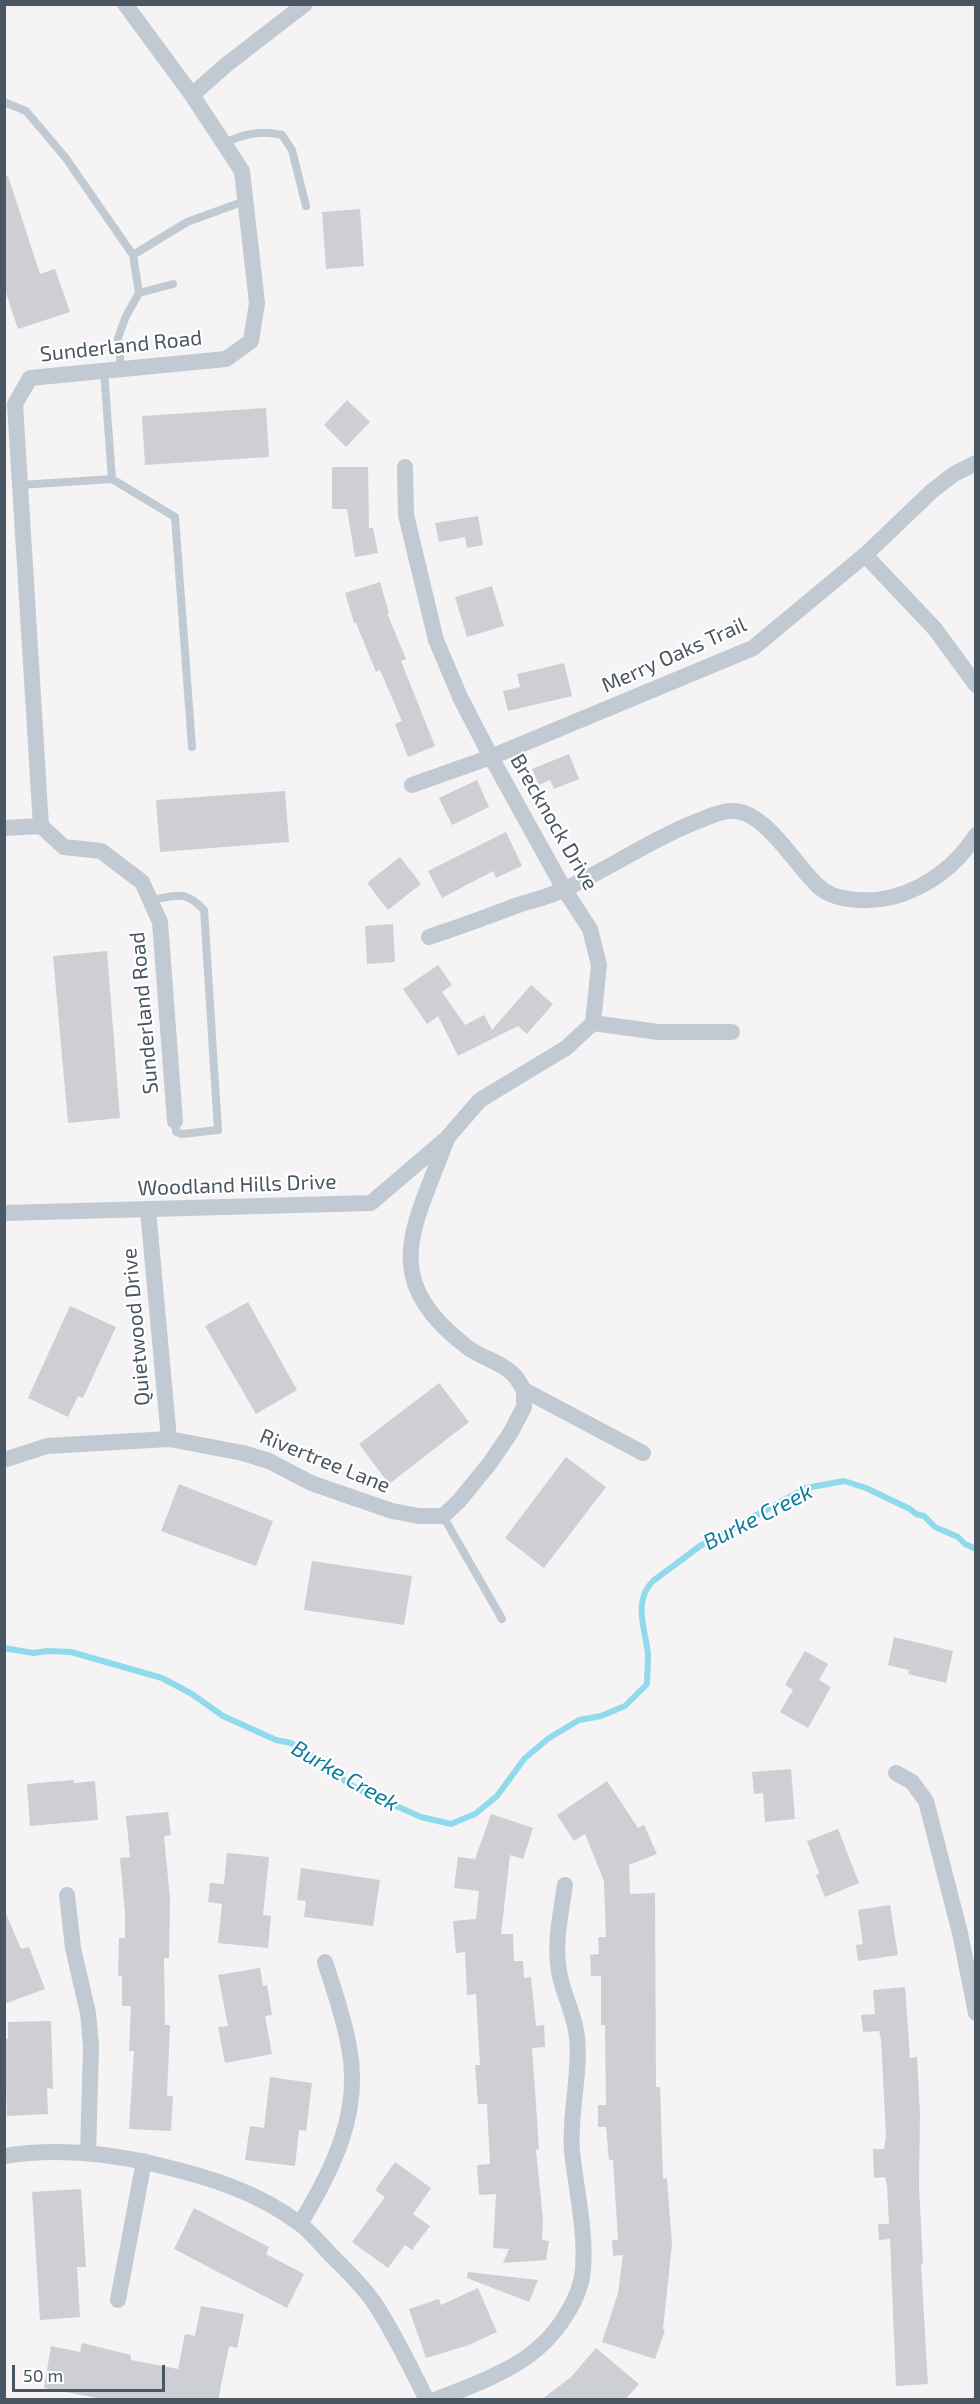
<!DOCTYPE html>
<style>
body{margin:0}
#map{position:relative;width:980px;height:2404px;overflow:hidden;background:#f5f3f3;font-family:"Exo 2",sans-serif}
canvas{display:block}
.frame{position:absolute;inset:0;border:6px solid #4a5661;pointer-events:none}
.scale{position:absolute;left:12px;top:2365px;width:153px;height:27px;box-sizing:border-box;border:3px solid #4a5661;border-top:0;padding-left:8px;font-size:18px;line-height:21px;white-space:nowrap;color:#4a5661;-webkit-text-stroke:4px #fff;paint-order:stroke}
</style>
<div id="map">
<canvas width="980" height="2404"></canvas>
<div class="frame"></div>
<div class="scale">50 m</div>
</div>
<script>
const c = document.querySelector('canvas').getContext('2d');
c.lineJoin = 'round';
function strokePath(path, color, width, dash) { c.strokeStyle = color; c.lineWidth = width; c.lineCap = dash ? 'butt' : 'round'; c.setLineDash(dash || []); c.stroke(path); }
function fillPath(path, color) { c.fillStyle = color; c.fill(path, 'evenodd'); }
function label(font, color, halo, rows, align = 'center') {
  c.font = font + ' "Exo 2",sans-serif'; c.lineWidth = 4.5; c.setLineDash([]); c.textBaseline = 'middle'; c.strokeStyle = halo; c.fillStyle = color; for (const [text, x, y, turn = 0] of rows) {
    c.save(); c.translate(x, y); c.rotate((+turn || 0) * Math.PI / 180); c.textAlign = isNaN(turn) ? turn : align; if (halo) c.strokeText(text, 0, 0); c.fillText(text, 0, 0); c.restore();
  }
}
const stream = new Path2D(`
 M 4,1648 L 33,1653 L 48,1651 L 71,1652 L 162,1678 L 192,1694 L 223,1716 L 276,1740 L 291,1743 L 322,1761 L 345,1781 L 360,1790 L 421,1817 L 451,1824 L 475,1814 L 497,1796 L 525,1758 L 549,1738 L 579,1720 L 601,1716 L 625,1706 L 647,1684 C 647,1675 648,1665 648,1655 C 646,1630 632,1602 653,1581 L 700,1546 L 806,1488 L 844,1481 L 866,1488 L 910,1509 L 916,1514 L 924,1516 L 935,1527 L 958,1537 L 965,1544 L 976,1549`);
const building = new Path2D(`
 M 4,176 L 8,176 L 40,274 L 55,269 L 70,312 L 18,329 L 4,287 Z
 M 360,209 L 364,266 L 326,269 L 322,212 Z
 M 347,400 L 370,422 L 346,447 L 324,425 Z
 M 266,408 L 269,457 L 145,465 L 142,416 Z
 M 332,467 L 368,467 L 369,528 L 373,528 L 378,553 L 355,557 L 347,509 L 332,509 Z
 M 478,516 L 483,545 L 467,548 L 465,537 L 439,542 L 435,523 Z
 M 380,582 L 389,613 L 387,613 L 406,659 L 401,661 L 435,746 L 408,757 L 395,724 L 402,721 L 380,670 L 376,672 L 356,623 L 354,623 L 345,593 Z
 M 492,586 L 504,626 L 467,637 L 455,597 Z
 M 564,663 L 572,696 L 508,711 L 503,691 L 520,687 L 517,674 Z
 M 569,754 L 579,779 L 554,789 L 550,780 L 539,785 L 532,769 Z
 M 477,780 L 489,807 L 452,825 L 439,798 Z
 M 285,791 L 289,842 L 160,852 L 156,800 Z
 M 506,832 L 522,866 L 496,878 L 493,871 L 442,898 L 428,871 Z
 M 400,857 L 421,884 L 388,910 L 367,883 Z
 M 393,924 L 395,962 L 367,964 L 365,926 Z
 M 107,951 L 120,1118 L 68,1123 L 53,956 Z
 M 438,965 L 452,985 L 442,992 L 465,1025 L 484,1015 L 492,1030 L 531,985 L 553,1004 L 527,1034 L 518,1026 L 458,1056 L 438,1016 L 427,1024 L 403,989 Z
 M 248,1302 L 297,1390 L 256,1414 L 205,1326 Z
 M 70,1306 L 116,1327 L 83,1398 L 78,1396 L 68,1417 L 28,1398 Z
 M 439,1383 L 469,1422 L 389,1484 L 359,1444 Z
 M 566,1457 L 606,1487 L 544,1568 L 505,1538 Z
 M 179,1484 L 273,1521 L 256,1566 L 161,1531 Z
 M 312,1561 L 412,1576 L 404,1625 L 304,1610 Z
 M 894,1637 L 953,1651 L 946,1683 L 908,1674 L 909,1670 L 888,1665 Z
 M 805,1651 L 828,1664 L 819,1680 L 831,1687 L 808,1728 L 780,1712 L 793,1690 L 785,1685 Z
 M 791,1769 L 795,1819 L 765,1822 L 763,1793 L 754,1794 L 752,1772 Z
 M 74,1780 L 74,1783 L 95,1781 L 98,1820 L 30,1826 L 27,1784 Z
 M 607,1781 L 638,1828 L 644,1825 L 657,1854 L 629,1865 L 630,1894 L 655,1893 L 656,2087 L 660,2087 L 663,2179 L 667,2178 L 672,2245 L 663,2329 L 665,2330 L 655,2359 L 602,2342 L 618,2293 L 623,2255 L 613,2256 L 612,2240 L 618,2240 L 613,2160 L 609,2160 L 606,2127 L 598,2127 L 598,2105 L 606,2105 L 605,2025 L 601,2025 L 601,1976 L 591,1976 L 590,1955 L 599,1954 L 598,1937 L 606,1937 L 604,1881 L 585,1834 L 574,1841 L 557,1815 Z
 M 168,1812 L 171,1835 L 164,1836 L 170,1899 L 169,1958 L 164,1958 L 165,2025 L 170,2025 L 167,2096 L 173,2096 L 171,2131 L 129,2129 L 134,2051 L 129,2051 L 131,2006 L 122,2006 L 122,1976 L 118,1976 L 119,1938 L 125,1938 L 125,1913 L 120,1858 L 130,1857 L 126,1816 Z
 M 491,1814 L 533,1828 L 523,1859 L 510,1855 L 501,1934 L 513,1934 L 514,1961 L 523,1961 L 524,1978 L 531,1977 L 536,2026 L 544,2025 L 545,2047 L 532,2048 L 539,2149 L 536,2150 L 543,2219 L 542,2240 L 549,2241 L 546,2260 L 503,2263 L 509,2249 L 493,2248 L 496,2194 L 479,2195 L 477,2165 L 490,2164 L 487,2104 L 478,2104 L 475,2065 L 480,2065 L 476,1994 L 467,1995 L 465,1952 L 456,1953 L 453,1921 L 476,1919 L 479,1891 L 454,1888 L 458,1857 L 475,1859 Z
 M 838,1829 L 859,1883 L 825,1897 L 816,1875 L 819,1873 L 807,1841 Z
 M 227,1853 L 269,1857 L 263,1915 L 271,1916 L 268,1948 L 218,1943 L 222,1904 L 208,1902 L 210,1883 L 224,1884 Z
 M 301,1868 L 380,1880 L 373,1926 L 304,1917 L 306,1901 L 297,1900 Z
 M 890,1905 L 898,1955 L 858,1961 L 856,1945 L 863,1944 L 858,1910 Z
 M 4,1909 L 21,1949 L 29,1947 L 45,1989 L 4,2004 Z
 M 260,1968 L 263,1986 L 267,1985 L 272,2015 L 265,2016 L 272,2054 L 225,2063 L 218,2027 L 228,2026 L 218,1975 Z
 M 905,1987 L 910,2058 L 917,2057 L 920,2113 L 919,2186 L 923,2264 L 921,2264 L 928,2384 L 896,2386 L 890,2239 L 879,2240 L 878,2224 L 889,2224 L 887,2186 L 885,2177 L 874,2178 L 873,2149 L 884,2149 L 886,2136 L 881,2039 L 879,2031 L 863,2032 L 861,2015 L 875,2014 L 873,1990 Z
 M 51,2021 L 53,2089 L 47,2088 L 48,2114 L 7,2116 L 4,2039 L 8,2039 L 8,2022 Z
 M 270,2077 L 312,2083 L 306,2131 L 299,2130 L 295,2166 L 245,2160 L 250,2126 L 264,2128 Z
 M 395,2162 L 431,2188 L 413,2214 L 430,2226 L 412,2250 L 405,2245 L 388,2268 L 352,2242 L 385,2197 L 375,2190 Z
 M 81,2189 L 86,2267 L 77,2267 L 80,2317 L 40,2320 L 32,2192 Z
 M 194,2208 L 269,2247 L 266,2254 L 304,2274 L 287,2308 L 174,2249 Z
 M 468,2272 L 538,2280 L 529,2302 L 467,2278 Z
 M 478,2288 L 497,2332 L 469,2345 L 426,2358 L 409,2309 L 439,2299 L 441,2305 Z
 M 201,2306 L 244,2314 L 237,2348 L 229,2346 L 218,2400 L 108,2400 L 44,2388 L 51,2346 L 80,2352 L 82,2343 L 131,2355 L 131,2360 L 178,2369 L 185,2334 L 195,2336 Z
 M 596,2348 L 639,2384 L 625,2400 L 541,2400 L 571,2377 Z`);
const lane = new Path2D(`
 M 4,102 L 26,111 L 65,157 L 133,255 L 187,222 L 245,201
 M 224,143 C 245,134 259,130 282,135 L 292,150 L 306,206
 M 139,293 L 173,284
 M 121,369 L 118,338 L 126,316 L 139,293 L 133,255
 M 104,371 L 112,479
 M 20,485 L 112,479 L 175,517 L 192,747
 M 151,900 C 176,896 185,889 204,910 L 218,1130 L 182,1134 L 176,1132 L 175,1121
 M 443,1516 L 502,1619`);
const street = new Path2D(`
 M 192,95 L 226,65 L 305,4
 M 865,555 L 935,629 L 976,685
 M 412,785 L 491,757 L 753,648 L 865,555 L 932,491 L 954,474 L 976,463
 M 41,826 L 15,404 L 30,378 L 226,359 L 251,341 L 257,303 L 242,171 L 192,95 L 125,4
 M 4,828 L 41,826 L 64,847 L 101,851 L 142,882 L 160,922 L 175,1121
 M 429,937 C 459,927 489,916 518,905 C 534,900 551,896 565,889 C 612,867 655,837 703,819 C 712,815 724,810 734,811 C 766,812 796,866 817,885 C 826,894 836,897 849,899 C 899,907 949,877 976,835
 M 593,1023 L 658,1032 L 732,1032
 M 447,1139 C 414,1228 377,1278 467,1347 C 481,1358 502,1362 514,1375 C 518,1379 521,1386 524,1390 L 643,1453
 M 148,1210 L 169,1439
 M 4,1213 L 371,1203 L 447,1138 L 480,1100 L 566,1048 L 593,1023 L 599,965 L 590,929 L 564,889 L 491,757 L 460,697 L 436,640 L 406,515 L 405,467
 M 4,1460 L 47,1446 L 169,1439 L 243,1453 L 269,1461 L 311,1483 L 392,1511 L 419,1516 L 443,1516 L 459,1501 L 490,1463 L 511,1432 L 524,1407 L 524,1390
 M 896,1773 L 912,1782 L 926,1801 L 960,1933 L 976,2013
 M 67,1895 L 73,1948 L 88,2013 L 91,2046 L 88,2153
 M 4,2156 C 55,2148 108,2153 158,2165 C 209,2177 258,2192 300,2224 C 312,2233 322,2246 332,2256 C 347,2271 363,2286 375,2304 C 395,2334 410,2367 427,2400
 M 300,2224 C 333,2169 362,2112 349,2047 C 344,2018 334,1990 325,1962
 M 118,2300 L 144,2161
 M 435,2400 C 486,2380 537,2364 566,2315 C 575,2301 582,2285 583,2269 C 586,2229 576,2190 572,2151 C 569,2113 581,2074 577,2037 C 575,2014 562,1993 559,1971 C 554,1943 561,1913 565,1885`);
const streetNames = [
 ["Sunderland Road",121,346,-6],
 ["Merry Oaks Trail",674,655,-24],
 ["Brecknock Drive",554,822,60],
 ["Sunderland Road",144,1013,-95],
 ["Woodland Hills Drive",237,1185,-2],
 ["Quietwood Drive",136,1327,-95],
 ["Rivertree Lane",325,1461,22]
];
const waterNames = [
 ["Burke Creek",758,1517,-27],
 ["Burke Creek",345,1776,30]
];
strokePath(stream, '#90daee', 6);
fillPath(building, '#cdcfd5');
strokePath(lane, '#c1cad2', 8);
strokePath(street, '#c1cad2', 16);
label('21px', '#4a5661', '#fff', streetNames);
label('italic 22px', '#0c7c9b', '#fff', waterNames);
</script>
